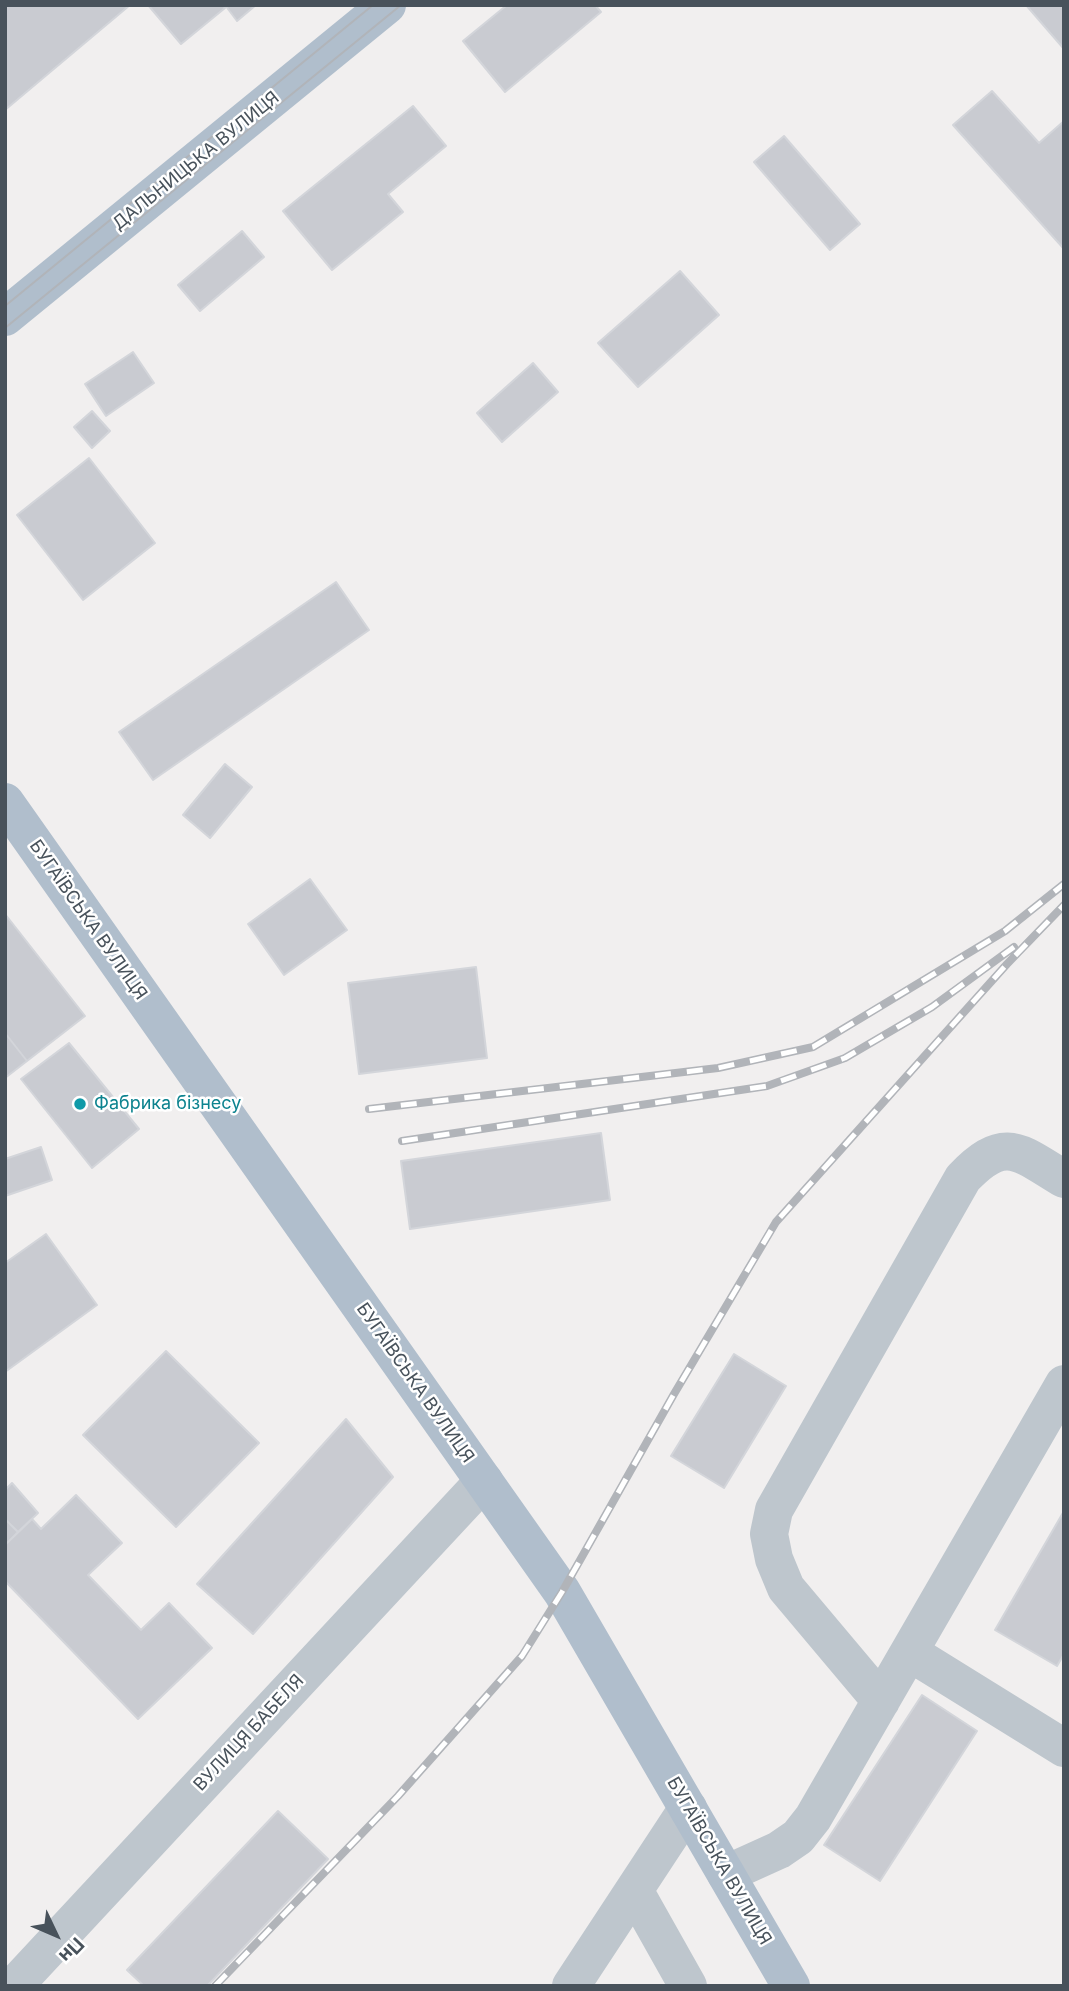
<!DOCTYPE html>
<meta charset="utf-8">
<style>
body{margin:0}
#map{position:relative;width:1069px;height:1991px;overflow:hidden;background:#f1efef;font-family:Inter,sans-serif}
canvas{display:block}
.frame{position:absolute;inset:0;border:7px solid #48525b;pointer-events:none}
.north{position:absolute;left:21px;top:1900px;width:70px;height:70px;-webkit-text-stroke:5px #fff;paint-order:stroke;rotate:134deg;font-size:19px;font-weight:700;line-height:28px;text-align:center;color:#48525b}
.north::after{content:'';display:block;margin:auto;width:24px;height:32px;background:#48525b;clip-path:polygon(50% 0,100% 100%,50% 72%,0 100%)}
</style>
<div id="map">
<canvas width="1069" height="1991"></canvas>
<div class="frame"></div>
<div class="north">Пн</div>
</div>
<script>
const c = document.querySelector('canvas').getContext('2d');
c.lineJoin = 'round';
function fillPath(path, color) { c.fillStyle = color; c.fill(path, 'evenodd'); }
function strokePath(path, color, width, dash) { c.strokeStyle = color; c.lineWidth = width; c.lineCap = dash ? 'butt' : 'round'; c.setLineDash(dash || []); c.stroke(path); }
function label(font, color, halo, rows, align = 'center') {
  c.font = font + ' Inter,sans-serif'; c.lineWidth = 5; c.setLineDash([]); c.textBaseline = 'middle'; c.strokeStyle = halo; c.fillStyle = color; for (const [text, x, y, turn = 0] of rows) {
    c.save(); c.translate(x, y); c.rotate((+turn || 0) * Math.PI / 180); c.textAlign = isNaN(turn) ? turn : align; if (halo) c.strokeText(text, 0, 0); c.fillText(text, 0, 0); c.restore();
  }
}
const building = new Path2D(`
 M 5,5 L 130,5 L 5,110 Z
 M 148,5 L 223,5 L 225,8 L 181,44 Z
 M 225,5 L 256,5 L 237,21 Z
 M 507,5 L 595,5 L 601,12 L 505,92 L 463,41 Z
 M 1026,5 L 1064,5 L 1064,49 Z
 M 992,91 L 1039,143 L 1064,121 L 1064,249 L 953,125 Z
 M 413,106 L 446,146 L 388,194 L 403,212 L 332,270 L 283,211 Z
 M 784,136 L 860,224 L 830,250 L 754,162 Z
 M 242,231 L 264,257 L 200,311 L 178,285 Z
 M 680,271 L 719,315 L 638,387 L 598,343 Z
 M 133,352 L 154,383 L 106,416 L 85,384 Z
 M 533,363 L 558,392 L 502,442 L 477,413 Z
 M 92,411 L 110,431 L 92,448 L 74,427 Z
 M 89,458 L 155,543 L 83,600 L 17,515 Z
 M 336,582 L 369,630 L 153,780 L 119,732 Z
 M 225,764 L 252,787 L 210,838 L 183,815 Z
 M 310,879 L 347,930 L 284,975 L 248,924 Z
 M 5,914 L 85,1016 L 27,1061 L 5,1033 Z
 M 476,967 L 487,1058 L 359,1074 L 348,983 Z
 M 5,1033 L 27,1061 L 5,1078 Z
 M 69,1043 L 139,1129 L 92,1168 L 21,1079 Z
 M 601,1133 L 610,1200 L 410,1229 L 401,1161 Z
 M 41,1147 L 52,1180 L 5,1196 L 5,1159 Z
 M 46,1234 L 97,1305 L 5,1372 L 5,1263 Z
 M 166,1351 L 259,1443 L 176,1527 L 83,1435 Z
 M 734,1354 L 786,1386 L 724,1488 L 671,1456 Z
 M 346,1419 L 393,1477 L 253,1634 L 197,1584 Z
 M 12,1483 L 38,1513 L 18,1532 L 5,1519 L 5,1490 Z
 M 76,1495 L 122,1543 L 88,1575 L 141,1630 L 169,1603 L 212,1648 L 138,1719 L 5,1581 L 5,1545 L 32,1519 L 41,1529 Z
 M 1064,1511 L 1064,1654 L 1057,1666 L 995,1630 Z
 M 5,1519 L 18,1532 L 5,1545 Z
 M 922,1695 L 977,1731 L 880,1881 L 824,1845 Z
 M 278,1811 L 328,1859 L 207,1986 L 144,1986 L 127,1970 Z`);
const minor = new Path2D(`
 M 909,1652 L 1064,1748
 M 881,1701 L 786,1588 L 774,1559 L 769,1534 L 774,1510 L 963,1178 C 1005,1134 1019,1152 1064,1179
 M 726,1874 L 779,1850 L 798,1837 L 813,1818 L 1064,1384
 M 634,1890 L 688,1986
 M 14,1986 L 484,1481
 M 571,1986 L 688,1808`);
const major = new Path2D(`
 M 5,317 L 387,5
 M 5,802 L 562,1592 L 791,1986`);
const tram = new Path2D(`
 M 5,306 L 373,5
 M 5,328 L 401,5`);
const rail = new Path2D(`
 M 369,1109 L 718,1068 L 813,1047 L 1005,931 L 1064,884
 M 402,1141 L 767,1086 L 845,1058 L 932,1007 L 1014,947
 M 215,1986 L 398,1796 L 522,1656 L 562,1592 L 674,1394 L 776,1222 L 1007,964 L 1064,905`);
const markers = [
 [80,1104,7,"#0f9aa8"]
];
const streetNames = [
 ["ДАЛЬНИЦЬКА ВУЛИЦЯ",196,161,-39],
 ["БУГАЇВСЬКА ВУЛИЦЯ",88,920,55],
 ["БУГАЇВСЬКА ВУЛИЦЯ",415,1383,55],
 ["ВУЛИЦЯ БАБЕЛЯ",249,1733,-47],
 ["БУГАЇВСЬКА ВУЛИЦЯ",719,1861,60]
];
const cultureNames = [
 ["Фабрика бізнесу",94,1104]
];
fillPath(building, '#c9cbd1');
strokePath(building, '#d3d5da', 2);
strokePath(minor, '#bec6cd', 38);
strokePath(major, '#b0becc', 38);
strokePath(tram, '#b1b4b9', 2);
strokePath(rail, '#b1b4b9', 8);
strokePath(rail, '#fff', 5, [16]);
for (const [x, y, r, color] of markers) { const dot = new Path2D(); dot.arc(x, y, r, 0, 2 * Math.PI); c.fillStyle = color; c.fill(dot); strokePath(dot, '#fff', 2.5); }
label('18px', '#48525b', '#fff', streetNames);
label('18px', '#0d838f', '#fff', cultureNames, 'left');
</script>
